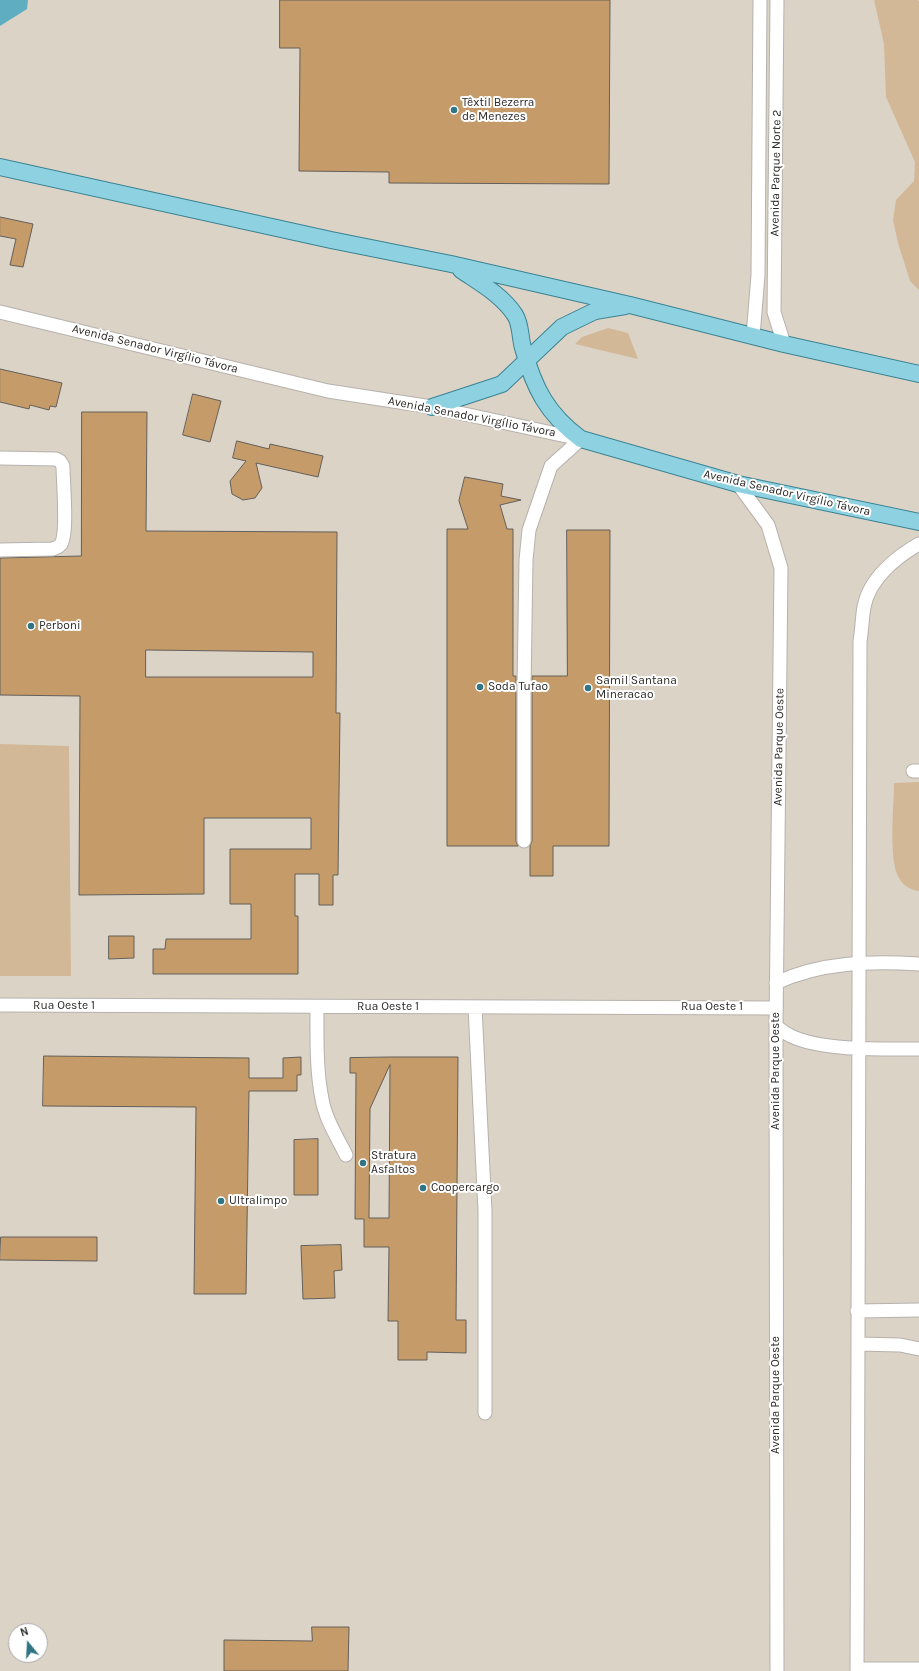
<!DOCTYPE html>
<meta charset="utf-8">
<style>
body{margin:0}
#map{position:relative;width:919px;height:1671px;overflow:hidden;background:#e5e0da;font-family:Karla,sans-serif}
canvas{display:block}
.north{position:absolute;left:8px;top:1623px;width:40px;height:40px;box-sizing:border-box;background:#fff;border:1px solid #aaa9a9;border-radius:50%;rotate:342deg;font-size:11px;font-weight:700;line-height:16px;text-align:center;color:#2b2927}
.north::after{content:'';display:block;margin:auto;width:14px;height:18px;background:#317585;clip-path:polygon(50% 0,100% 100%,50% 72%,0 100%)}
</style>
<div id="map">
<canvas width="919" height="1671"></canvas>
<div class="north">N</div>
</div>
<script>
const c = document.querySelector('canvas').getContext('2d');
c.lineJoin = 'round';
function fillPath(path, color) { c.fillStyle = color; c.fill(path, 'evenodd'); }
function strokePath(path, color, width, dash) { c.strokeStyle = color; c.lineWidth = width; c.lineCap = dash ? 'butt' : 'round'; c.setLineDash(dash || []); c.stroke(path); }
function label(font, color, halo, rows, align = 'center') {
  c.font = font + ' Karla,sans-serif'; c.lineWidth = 4; c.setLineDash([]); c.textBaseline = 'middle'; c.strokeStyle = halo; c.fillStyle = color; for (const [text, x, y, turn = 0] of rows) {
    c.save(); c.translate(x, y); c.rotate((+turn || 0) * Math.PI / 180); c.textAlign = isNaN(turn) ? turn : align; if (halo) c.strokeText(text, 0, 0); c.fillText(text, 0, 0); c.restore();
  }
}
const built = new Path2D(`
 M 0,0 L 919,0 L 919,1671 L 0,1671 ZM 16,1631 L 40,1631 L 40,1655 L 16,1655 Z`);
const green = new Path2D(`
 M 874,0 L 918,0 L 919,2 L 919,290 L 910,281 L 898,243 L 893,220 L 896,200 L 914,181 L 915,162 L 886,97 L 884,44 Z
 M 608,328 L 628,333 L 638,359 L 575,344 L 582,337 Z
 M 0,744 L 69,746 L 71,976 L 0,976 Z
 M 919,782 L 919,891 C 911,890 903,886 899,878 C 888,860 894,806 894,783 Z`);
const water = new Path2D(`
 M 0,0 L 28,0 L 27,9 L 0,26 Z`);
const building = new Path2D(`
 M 280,0 L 610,0 L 609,184 L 389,183 L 389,172 L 299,171 L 300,48 L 280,48 Z
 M 0,217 L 33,224 L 23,267 L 10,265 L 16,239 L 0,236 Z
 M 0,369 L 62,383 L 56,407 L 50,406 L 49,410 L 30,405 L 29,409 L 0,402 Z
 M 193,394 L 221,401 L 210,442 L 183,435 Z
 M 82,412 L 147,412 L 146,531 L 337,532 L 336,713 L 340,713 L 338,875 L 333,875 L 333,905 L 319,905 L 319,874 L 295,874 L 295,916 L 298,916 L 298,974 L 153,974 L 153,949 L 165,949 L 166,939 L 251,939 L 251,904 L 230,904 L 230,849 L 311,849 L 311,818 L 204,818 L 204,894 L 79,895 L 80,696 L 0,695 L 0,558 L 81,556 ZM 146,650 L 313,652 L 313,677 L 146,677 Z
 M 237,441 L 269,449 L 270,444 L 323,456 L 318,477 L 256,463 L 262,488 L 255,498 L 243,500 L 232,494 L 230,481 L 246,461 L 233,458 Z
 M 465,477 L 503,484 L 501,496 L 521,500 L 500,505 L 507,529 L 513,529 L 513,676 L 516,676 L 516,841 L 518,846 L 447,846 L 447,529 L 468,529 L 459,501 Z
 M 567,530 L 610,530 L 609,846 L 553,846 L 553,876 L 530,876 L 530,846 L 532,841 L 532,676 L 567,676 Z
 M 109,936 L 134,936 L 134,958 L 109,959 Z
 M 44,1056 L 249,1058 L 249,1078 L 283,1078 L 283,1058 L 301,1057 L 301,1075 L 297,1075 L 297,1091 L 249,1091 L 246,1294 L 194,1294 L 196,1107 L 43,1106 Z
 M 390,1057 L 458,1057 L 456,1320 L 466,1320 L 466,1353 L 427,1352 L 427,1360 L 398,1360 L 398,1321 L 388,1321 L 389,1247 L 364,1247 L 364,1219 L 355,1219 L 356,1073 L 350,1073 L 350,1058 ZM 390,1065 L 389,1218 L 369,1218 L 370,1109 Z
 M 318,1139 L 318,1195 L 294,1195 L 294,1140 Z
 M 1,1237 L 97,1237 L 97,1261 L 0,1260 Z
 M 341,1245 L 342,1270 L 334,1271 L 335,1298 L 303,1299 L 301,1246 Z
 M 312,1627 L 349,1627 L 348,1671 L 224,1671 L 224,1640 L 312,1641 Z`);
const minor = new Path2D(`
 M 777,0 L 774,312 L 784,344
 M 0,312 L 328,391 L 432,407 L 580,439
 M 753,336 L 758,275 L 760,0
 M 0,458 L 56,459 L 60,461 L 63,466 C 63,482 68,533 61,544 C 59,547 55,548 53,549 L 0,550
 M 738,484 L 768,525 L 781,568 L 776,1026 L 777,1671
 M 913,771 L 919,771
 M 524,841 L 524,688 L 526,560 L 529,530 L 551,466 L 581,439
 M 776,983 C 820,962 871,961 919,964
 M 0,1005 L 776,1008
 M 317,1007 C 317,1037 316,1069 322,1099 C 325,1118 337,1137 346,1155
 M 475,1007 L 485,1211 L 485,1413
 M 776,1026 C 781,1030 786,1034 791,1036 C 822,1051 884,1049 919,1049
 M 857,1311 L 919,1310
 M 858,1344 L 900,1345 L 919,1349
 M 857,1669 L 919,1669
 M 857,1671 L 860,641 C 862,630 862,618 864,607 C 869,579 896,557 919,544`);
const major = new Path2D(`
 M 0,167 L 331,240 L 451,264 L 630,305 L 784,344 L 919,374
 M 461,270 C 480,283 502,295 515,315 C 521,324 520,338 523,348 C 534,388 547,414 581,439 L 738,484 L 919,522
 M 432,407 L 502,384 L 562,327 L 595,311 L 625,306`);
const markers = [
 [454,110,4,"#317585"],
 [31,626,4,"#317585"],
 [480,687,4,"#317585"],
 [588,688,4,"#317585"],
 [363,1163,4,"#317585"],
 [423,1188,4,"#317585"],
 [221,1201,4,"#317585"]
];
const poiNames = [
 ["Têxtil Bezerra",462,103],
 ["de Menezes",462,117],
 ["Perboni",39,626],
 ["Samil Santana",596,681],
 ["Mineracao",596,695],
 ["Soda Tufao",488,687],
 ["Stratura",371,1156],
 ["Asfaltos",371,1170],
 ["Coopercargo",431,1188],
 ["Ultralimpo",229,1201]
];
const streetNames = [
 ["Avenida Parque Norte 2",776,173,-89],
 ["Avenida Senador Virgílio Távora",155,349,14],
 ["Avenida Senador Virgílio Távora",472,417,11],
 ["Avenida Senador Virgílio Távora",787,493,13],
 ["Avenida Parque Oeste",779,747,-89],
 ["Rua Oeste 1",64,1006],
 ["Rua Oeste 1",388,1007],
 ["Rua Oeste 1",712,1007],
 ["Avenida Parque Oeste",776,1071,-90],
 ["Avenida Parque Oeste",776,1395,-90]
];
fillPath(built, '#dcd3c7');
fillPath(green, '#d3b897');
fillPath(water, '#5eadc0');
fillPath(building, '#c49b69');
strokePath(building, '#64605b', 1);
strokePath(minor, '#b6b1ac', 15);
strokePath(major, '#3b8393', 18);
strokePath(minor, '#fff', 13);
strokePath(major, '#8ed2e1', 16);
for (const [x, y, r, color] of markers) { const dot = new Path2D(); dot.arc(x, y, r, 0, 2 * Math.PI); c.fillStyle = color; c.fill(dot); strokePath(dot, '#fff', 1.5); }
label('12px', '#2b2927', '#fff', poiNames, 'left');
label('12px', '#2b2927', '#fff', streetNames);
</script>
